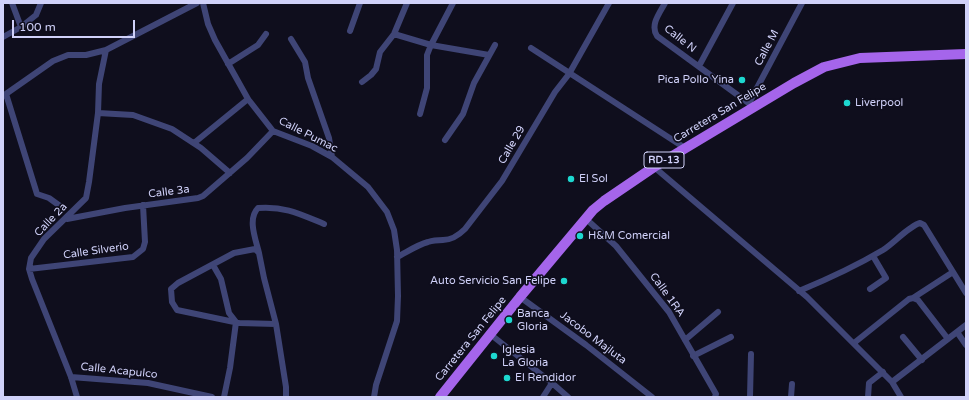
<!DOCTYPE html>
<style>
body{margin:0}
#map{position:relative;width:969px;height:400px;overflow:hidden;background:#0f0e1d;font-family:"Varela Round",sans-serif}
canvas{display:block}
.frame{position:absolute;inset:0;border:4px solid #d0d1f9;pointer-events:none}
.scale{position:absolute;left:12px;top:20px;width:123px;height:18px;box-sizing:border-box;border:2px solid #d0d1f9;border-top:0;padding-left:5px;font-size:12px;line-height:14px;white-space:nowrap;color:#d0d1f9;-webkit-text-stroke:3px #0f0e1d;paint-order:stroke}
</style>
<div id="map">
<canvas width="969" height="400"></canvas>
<div class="frame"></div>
<div class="scale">100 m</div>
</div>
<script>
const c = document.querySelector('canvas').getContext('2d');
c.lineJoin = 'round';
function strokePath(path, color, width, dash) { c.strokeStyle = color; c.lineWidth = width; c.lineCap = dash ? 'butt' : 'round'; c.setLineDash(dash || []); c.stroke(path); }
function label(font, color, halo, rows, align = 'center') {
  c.font = font + ' "Varela Round",sans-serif'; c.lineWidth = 3.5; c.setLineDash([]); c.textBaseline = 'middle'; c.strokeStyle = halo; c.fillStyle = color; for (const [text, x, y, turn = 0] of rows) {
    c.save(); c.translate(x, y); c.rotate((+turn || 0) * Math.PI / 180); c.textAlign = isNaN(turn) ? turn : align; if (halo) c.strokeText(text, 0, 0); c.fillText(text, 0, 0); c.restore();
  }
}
const street = new Path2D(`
 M 12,3 L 21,27
 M 203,3 L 208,24 L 215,40 L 248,99 L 273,131 L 312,146 L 332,157 L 368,187 L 387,212 L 394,230 L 397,250 L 398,296 L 397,321 L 376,385 L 374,397
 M 665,3 C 659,14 650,25 657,36 L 754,107
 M 350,31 L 360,3
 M 394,34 L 431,45 L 489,55
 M 3,37 L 21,27 L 36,15 L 41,3
 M 291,39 L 305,62 L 308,78 L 329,138 L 332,157
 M 531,48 L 685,148
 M 228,64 L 258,45 L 266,34
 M 699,66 L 733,3
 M 362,82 L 371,75 L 376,69 L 380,52 L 394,34 L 407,3
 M 6,94 L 37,194 L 49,198 L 60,206
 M 3,96 L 53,61 L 68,55 L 86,55 L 106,50 L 197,3
 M 749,103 L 802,3
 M 98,113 L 133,115 L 172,129 L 201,148 L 230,173
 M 420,114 L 427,88 L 427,55 L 431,45 L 453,3
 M 445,140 L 463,114 L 474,83 L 495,45
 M 194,143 L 248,99
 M 654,167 L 807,297 L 892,382 L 901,397
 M 585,218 L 616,246 L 669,312 L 716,394 L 715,397
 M 67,219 L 125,208 L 198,198 L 203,196 L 247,158 L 273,131
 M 259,253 C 256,240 247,219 258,208 C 285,206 300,214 324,224
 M 397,257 C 407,252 417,245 428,242 C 434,240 437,240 443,240 C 452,240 459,235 465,229 L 502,181 L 555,92 L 569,74 L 609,3
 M 213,265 L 221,279 L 229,313 L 236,322 L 230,368 L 224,397
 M 29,269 L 133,257 L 143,249 L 145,242 L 143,205
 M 870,289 L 886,278 L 873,256
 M 799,291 C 828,279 856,266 883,250 C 894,243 909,226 920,223 L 924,225 L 966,293
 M 520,297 L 586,345 L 652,397
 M 913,298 L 918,300 L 948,339
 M 276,324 L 264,278 L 259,253 L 255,249 L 234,253 L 178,283 L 171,289 L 172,302 L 177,310 L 239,323 L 276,324 L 286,387 L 286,397
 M 957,332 L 966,345
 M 490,334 L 552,383 L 568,397
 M 903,337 L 922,360
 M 685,340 L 718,312
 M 854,343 L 909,299 L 913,298 L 953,272
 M 693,356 L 731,337
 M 71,377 L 148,383 L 212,397
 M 892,382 L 966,325
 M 77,397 L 71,377 L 32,279 L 29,269 L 31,258 L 44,239 L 86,198 L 89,182 L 98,113 L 99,84 L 106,50
 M 543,397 L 552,383
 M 750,397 L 751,354
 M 791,397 L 792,384
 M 868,397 L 869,383 L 883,372`);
const primary = new Path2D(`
 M 440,397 L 520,297 L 593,210 L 604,201 L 654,167 L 794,83 L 824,67 L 860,58 L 966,54`);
const markers = [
 [742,80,4,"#1dd8d0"],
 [847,103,4,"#1dd8d0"],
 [571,179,4,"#1dd8d0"],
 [580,236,4,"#1dd8d0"],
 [564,281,4,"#1dd8d0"],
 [509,320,4,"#1dd8d0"],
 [494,356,4,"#1dd8d0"],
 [507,378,4,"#1dd8d0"]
];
const shields = [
 [664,160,40]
];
const shieldNames = [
 ["RD-13",664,160]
];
const streetNames = [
 ["Calle N",680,39,38],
 ["Calle M",767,48,-62],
 ["Carretera San Felipe",720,113,-31],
 ["Calle Pumac",308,135,27],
 ["Calle 29",512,145,-60],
 ["Calle 3a",169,192,-7],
 ["Calle 2a",51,220,-46],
 ["Calle Silverio",96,251,-8],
 ["Calle 1RA",667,295,54],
 ["Jacobo Majluta",593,338,37],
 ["Carretera San Felipe",471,339,-51],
 ["Calle Acapulco",119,371,6]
];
const poiNames = [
 ["Pica Pollo Yina",734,80,"right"],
 ["Liverpool",855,103],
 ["El Sol",579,179],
 ["H&M Comercial",588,236],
 ["Auto Servicio San Felipe",556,281,"right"],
 ["Banca",517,314],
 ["Gloria",517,327],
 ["Iglesia",502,350],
 ["La Gloria",502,363],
 ["El Rendidor",515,378]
];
strokePath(street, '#3f4576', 6);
strokePath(primary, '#a565eb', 10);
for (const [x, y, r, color] of markers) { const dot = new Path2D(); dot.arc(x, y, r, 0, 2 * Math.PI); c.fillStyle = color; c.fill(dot); strokePath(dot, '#0f0e1d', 1.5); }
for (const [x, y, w] of shields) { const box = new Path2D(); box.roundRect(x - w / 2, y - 8, w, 16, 3); c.fillStyle = '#0f0e1d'; c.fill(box); strokePath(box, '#d0d1f9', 1); }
label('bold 10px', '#d0d1f9', null, shieldNames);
label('11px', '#d0d1f9', '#0f0e1d', streetNames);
label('11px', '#d0d1f9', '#0f0e1d', poiNames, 'left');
</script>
